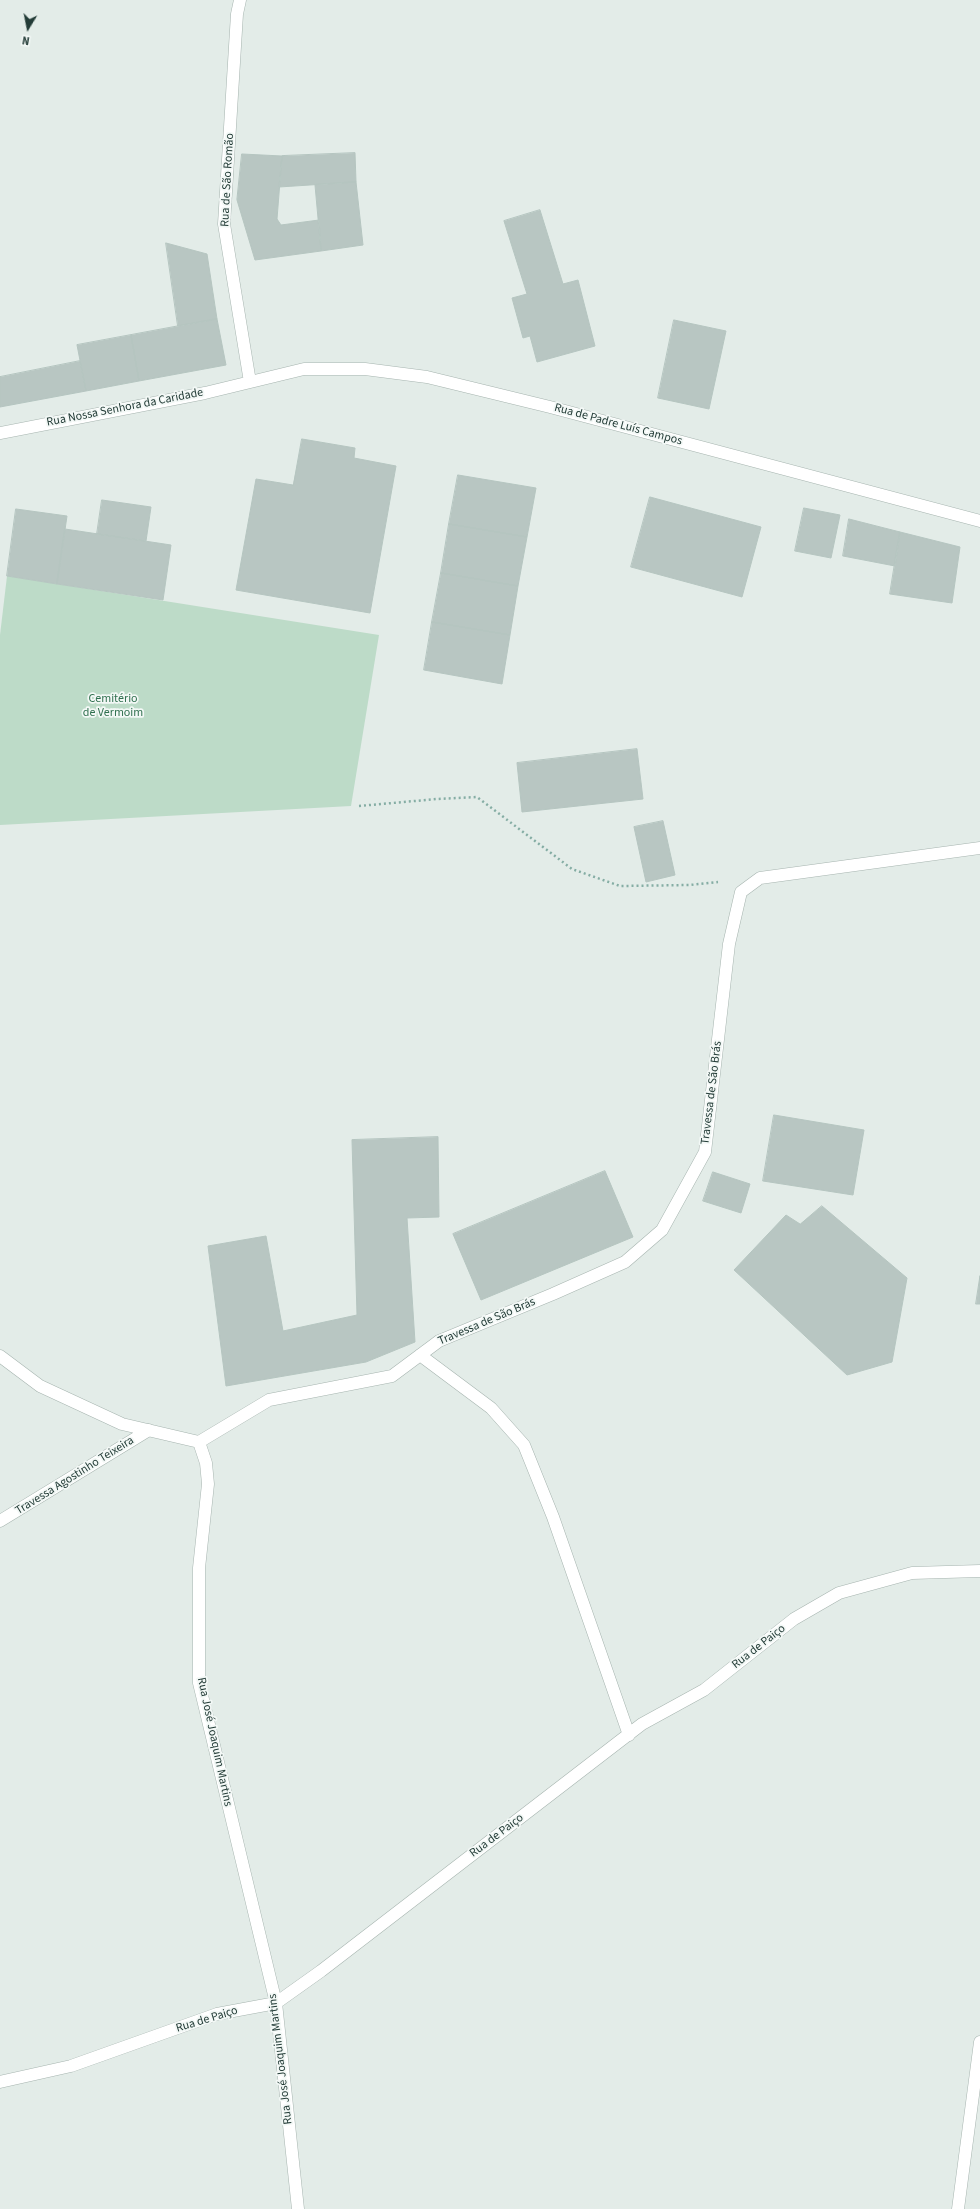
<!DOCTYPE html>
<meta charset="utf-8">
<style>
body{margin:0}
#map{position:relative;width:980px;height:2209px;overflow:hidden;background:#e3ece8;font-family:"Source Sans 3",sans-serif}
canvas{display:block}
.north{position:absolute;left:8px;top:8px;width:40px;height:40px;-webkit-text-stroke:3px #f3f8f6;paint-order:stroke;rotate:190deg;font-size:11px;font-weight:700;line-height:16px;text-align:center;color:#233c37}
.north::after{content:'';display:block;margin:auto;width:14px;height:18px;background:#233c37;clip-path:polygon(50% 0,100% 100%,50% 72%,0 100%)}
</style>
<div id="map">
<canvas width="980" height="2209"></canvas>
<div class="north">N</div>
</div>
<script>
const c = document.querySelector('canvas').getContext('2d');
c.lineJoin = 'round';
function fillPath(path, color) { c.fillStyle = color; c.fill(path, 'evenodd'); }
function strokePath(path, color, width, dash) { c.strokeStyle = color; c.lineWidth = width; c.lineCap = dash ? 'butt' : 'round'; c.setLineDash(dash || []); c.stroke(path); }
function label(font, color, halo, rows, align = 'center') {
  c.font = font + ' "Source Sans 3",sans-serif'; c.lineWidth = 3.5; c.setLineDash([]); c.textBaseline = 'middle'; c.strokeStyle = halo; c.fillStyle = color; for (const [text, x, y, turn = 0] of rows) {
    c.save(); c.translate(x, y); c.rotate((+turn || 0) * Math.PI / 180); c.textAlign = isNaN(turn) ? turn : align; if (halo) c.strokeText(text, 0, 0); c.fillText(text, 0, 0); c.restore();
  }
}
const green = new Path2D(`
 M 7,576 L 379,635 L 351,806 L 0,825 L 0,635 Z`);
const building = new Path2D(`
 M 355,153 L 356,182 L 279,187 L 282,156 Z
 M 242,154 L 282,156 L 277,219 L 281,225 L 319,220 L 321,251 L 255,260 L 237,200 Z
 M 356,182 L 363,245 L 321,251 L 315,185 Z
 M 540,210 L 563,284 L 578,280 L 595,346 L 537,362 L 530,336 L 523,338 L 512,298 L 527,294 L 504,221 Z
 M 166,243 L 207,254 L 217,319 L 178,326 Z
 M 217,319 L 226,365 L 139,381 L 131,335 Z
 M 674,320 L 726,331 L 709,409 L 658,398 Z
 M 131,335 L 139,381 L 86,391 L 77,345 Z
 M 80,361 L 86,391 L 0,407 L 0,377 Z
 M 302,439 L 355,448 L 354,458 L 396,466 L 370,613 L 236,590 L 256,479 L 293,485 Z
 M 458,475 L 536,488 L 527,537 L 449,524 Z
 M 650,497 L 761,527 L 742,597 L 631,567 Z
 M 102,500 L 151,507 L 146,541 L 97,534 Z
 M 804,508 L 840,515 L 831,558 L 795,551 Z
 M 16,509 L 67,516 L 57,584 L 7,576 Z
 M 849,519 L 900,532 L 895,566 L 843,556 Z
 M 449,524 L 527,537 L 518,586 L 441,573 Z
 M 65,529 L 171,545 L 163,600 L 57,584 Z
 M 900,532 L 960,547 L 952,603 L 890,594 Z
 M 441,573 L 518,586 L 510,635 L 432,622 Z
 M 432,622 L 510,635 L 502,684 L 424,670 Z
 M 637,749 L 643,799 L 522,812 L 517,763 Z
 M 663,821 L 675,875 L 646,882 L 634,827 Z
 M 774,1115 L 864,1130 L 853,1195 L 763,1181 Z
 M 438,1137 L 439,1217 L 407,1218 L 415,1342 L 366,1362 L 226,1386 L 208,1246 L 266,1236 L 283,1331 L 357,1315 L 352,1140 Z
 M 605,1171 L 633,1237 L 481,1300 L 453,1234 Z
 M 713,1172 L 750,1184 L 741,1213 L 703,1201 Z
 M 822,1206 L 907,1278 L 892,1362 L 847,1375 L 734,1270 L 786,1215 L 800,1224 Z
 M 980,1276 L 980,1304 L 976,1304 Z`);
const path = new Path2D(`
 M 359,806 L 437,799 L 477,797 L 572,869 L 620,886 L 690,885 L 718,882`);
const minor = new Path2D(`
 M 240,0 L 237,14 L 224,224 L 250,382
 M 0,433 L 205,393 L 304,369 L 365,369 L 427,377 L 550,407 L 980,521
 M 420,1355 L 491,1408 L 524,1445 L 553,1517 L 629,1735
 M 0,1356 L 40,1386 L 122,1424 L 199,1442
 M 199,1442 L 269,1400 L 392,1376 L 439,1341 L 553,1294 L 625,1262 L 662,1230 L 705,1152 L 729,944 L 741,892 L 760,878 L 980,848
 M 199,1442 L 206,1463 L 208,1484 L 199,1568 L 199,1683 L 276,2003 L 298,2209
 M 0,1521 L 149,1430
 M 0,2082 L 71,2066 L 217,2014 L 276,2003 L 321,1971 L 642,1724 L 704,1690 L 794,1619 L 839,1593 L 912,1573 L 980,1571
 M 958,2209 L 980,2042`);
const streetNames = [
 ["Rua de São Romão",228,180,-87],
 ["Rua Nossa Senhora da Caridade",125,408,-11],
 ["Rua de Padre Luís Campos",618,425,15],
 ["Travessa de São Brás",712,1093,-83],
 ["Travessa de São Brás",487,1322,-23],
 ["Travessa Agostinho Teixeira",75,1476,-32],
 ["Rua de Paiço",759,1647,-38],
 ["Rua José Joaquim Martins",214,1742,78],
 ["Rua de Paiço",497,1836,-37],
 ["Rua de Paiço",207,2020,-17],
 ["Rua José Joaquim Martins",281,2059,-97]
];
const parkNames = [
 ["Cemitério",113,699],
 ["de Vermoim",113,713]
];
fillPath(green, '#bddbc8');
fillPath(building, '#b8c6c2');
strokePath(building, '#b5c5c0', 1);
strokePath(minor, '#a6b4af', 13);
strokePath(path, '#85ada4', 2.5, [2, 3]);
strokePath(minor, '#fff', 12);
label('12px', '#233c37', '#f3f8f6', streetNames);
label('12px', '#30704f', '#f3f8f6', parkNames);
</script>
